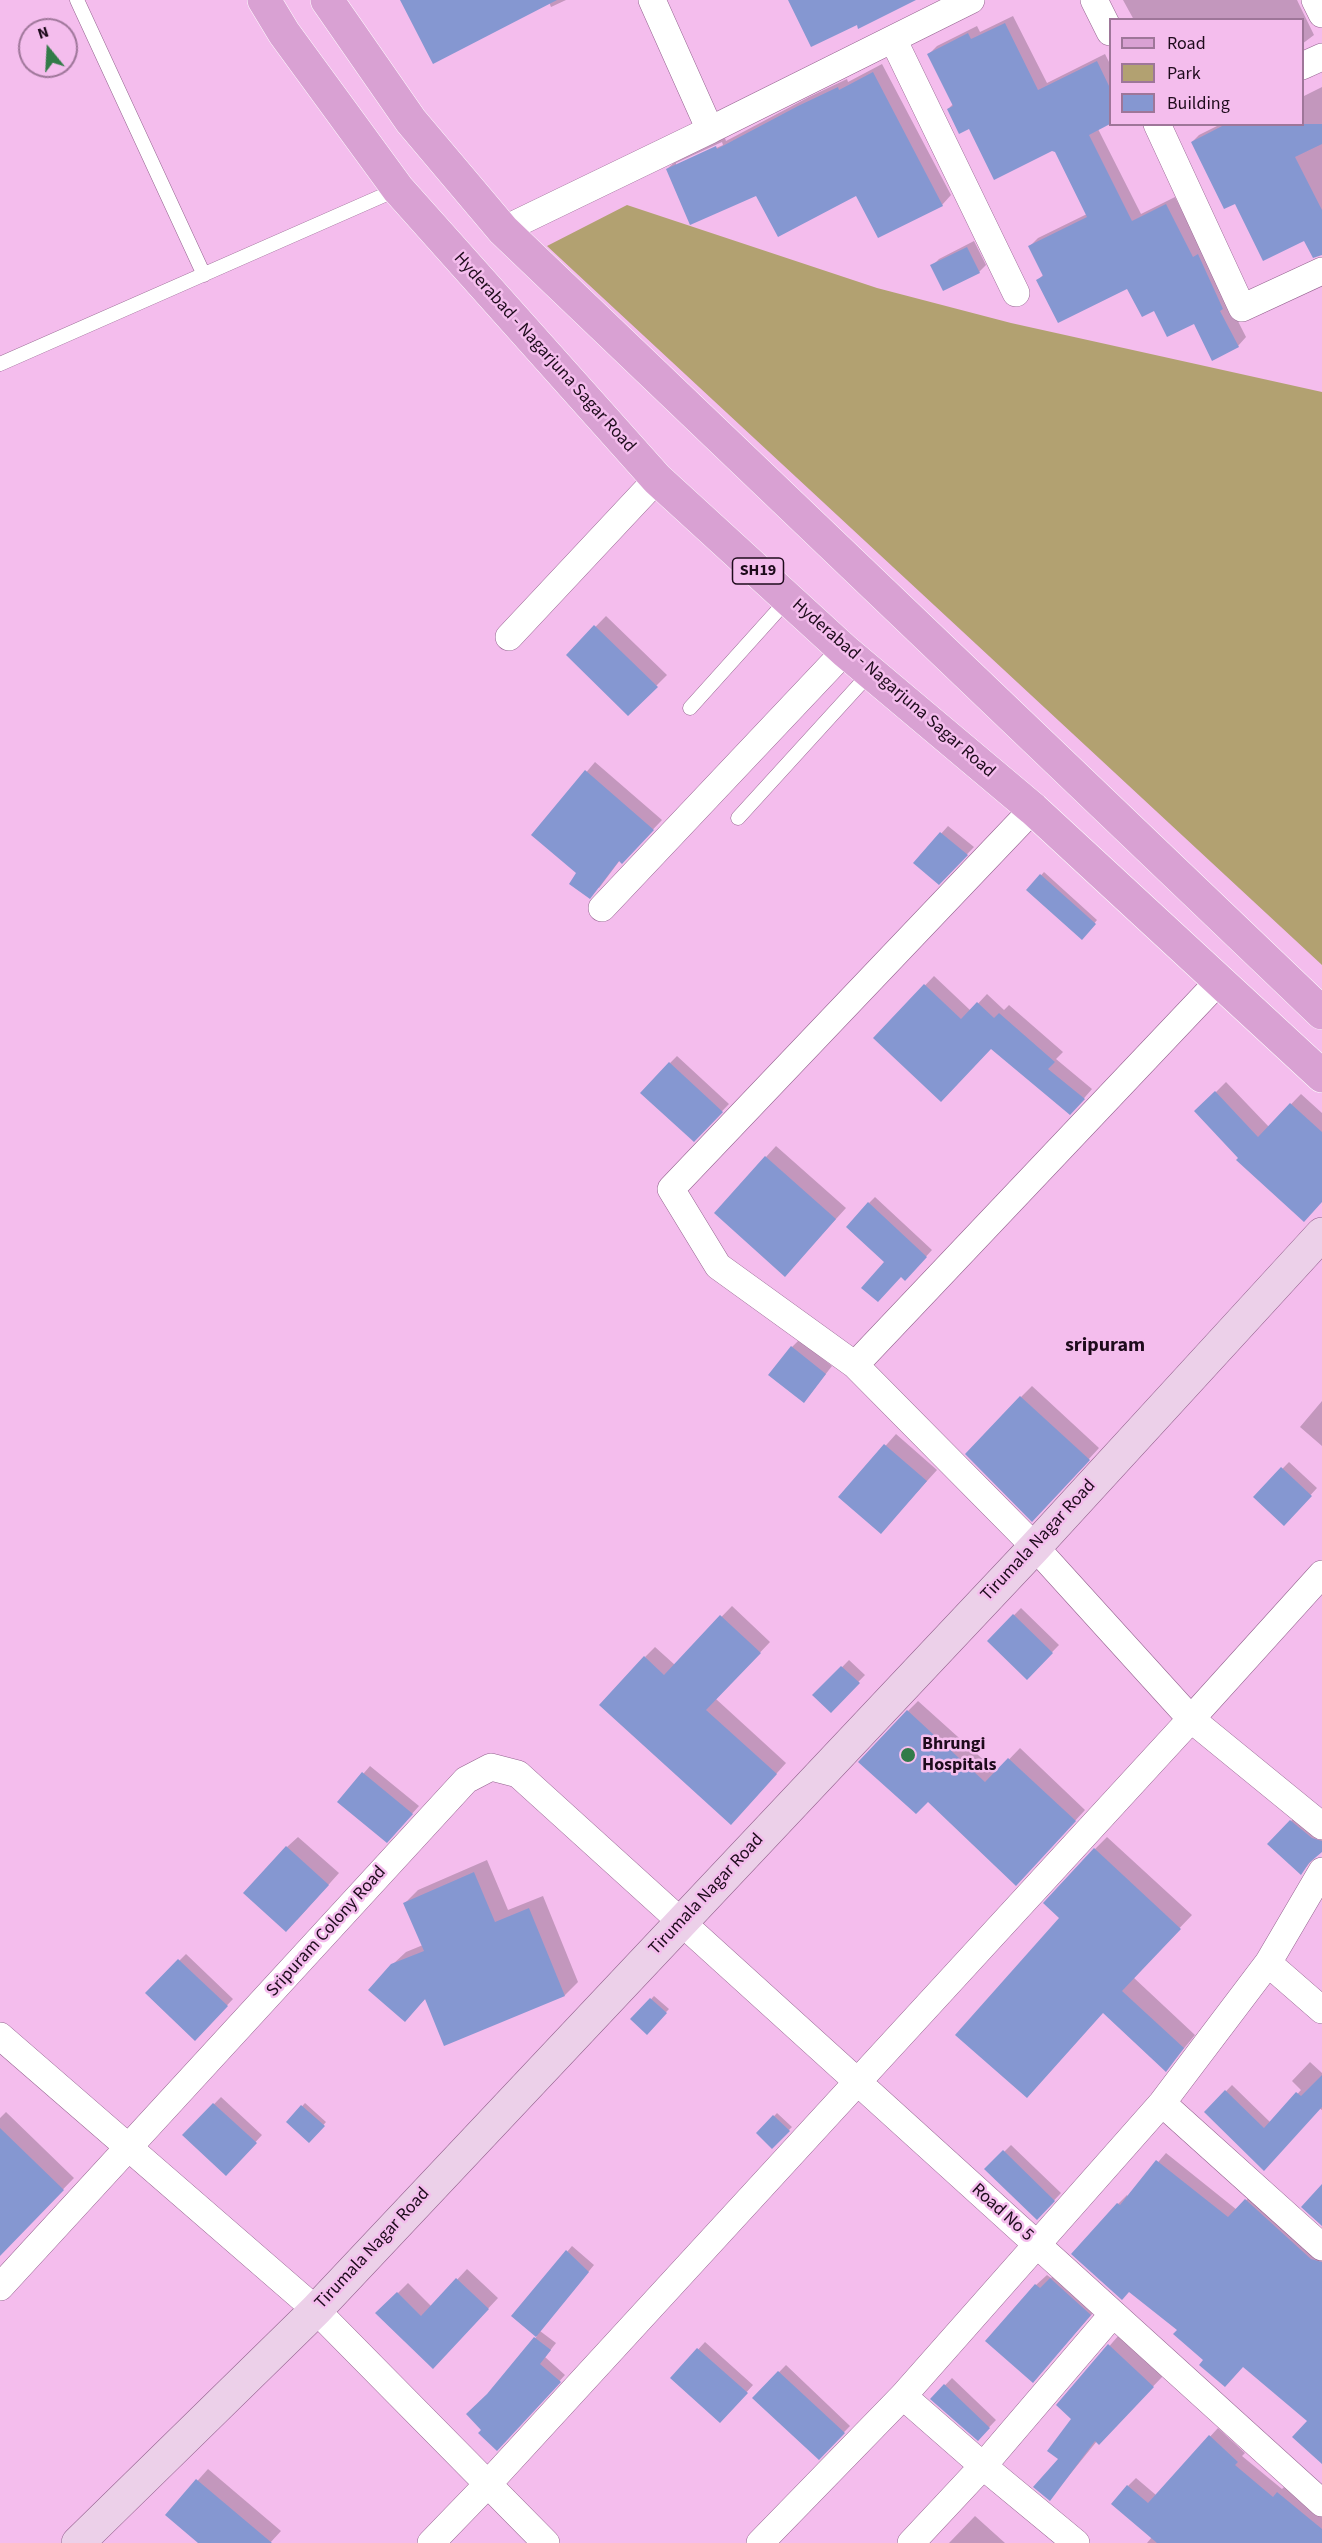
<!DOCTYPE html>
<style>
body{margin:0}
#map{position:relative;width:1322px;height:2543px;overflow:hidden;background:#f4bded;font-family:"Source Sans 3",sans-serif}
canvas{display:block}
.legend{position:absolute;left:1109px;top:18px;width:195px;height:108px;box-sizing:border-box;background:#f4bded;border:2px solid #9e7699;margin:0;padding:8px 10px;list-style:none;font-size:18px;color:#1e0b1c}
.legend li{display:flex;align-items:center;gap:12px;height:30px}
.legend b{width:30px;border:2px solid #9e7699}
.north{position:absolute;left:18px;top:18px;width:60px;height:60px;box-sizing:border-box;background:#f4bded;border:2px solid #9e7699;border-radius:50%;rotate:342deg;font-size:16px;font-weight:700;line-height:24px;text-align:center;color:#1e0b1c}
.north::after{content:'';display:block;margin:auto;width:21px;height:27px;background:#327b48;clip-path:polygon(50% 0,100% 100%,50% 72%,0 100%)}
</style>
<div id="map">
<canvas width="1322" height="2543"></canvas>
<ul class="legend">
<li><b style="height:8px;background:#d9a1d3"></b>Road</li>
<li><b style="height:16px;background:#b2a171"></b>Park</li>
<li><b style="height:16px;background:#8597d1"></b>Building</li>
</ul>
<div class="north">N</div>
</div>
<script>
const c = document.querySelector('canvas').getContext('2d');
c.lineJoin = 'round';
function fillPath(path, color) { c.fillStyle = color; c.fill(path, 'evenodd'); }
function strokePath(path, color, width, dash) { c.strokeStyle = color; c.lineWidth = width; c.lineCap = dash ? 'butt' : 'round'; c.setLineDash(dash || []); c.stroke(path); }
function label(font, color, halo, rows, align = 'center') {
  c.font = font + ' "Source Sans 3",sans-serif'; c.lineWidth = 5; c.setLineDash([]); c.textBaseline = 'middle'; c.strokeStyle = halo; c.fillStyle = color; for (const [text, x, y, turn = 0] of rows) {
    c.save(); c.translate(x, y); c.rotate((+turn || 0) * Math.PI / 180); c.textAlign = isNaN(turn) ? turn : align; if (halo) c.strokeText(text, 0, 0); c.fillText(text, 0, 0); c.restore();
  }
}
const green = new Path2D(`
 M 627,205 L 877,288 L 1011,323 L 1322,392 L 1322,965 L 547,246 Z`);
const shadow = new Path2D(`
 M 401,0 L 566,0 L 551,7 L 549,2 Z
 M 1123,0 L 1297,0 L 1314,35 L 1302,44 L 1302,20 L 1134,20 Z
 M 1013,16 L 1047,83 L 1105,54 L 1110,64 L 1110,122 L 1098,129 L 1141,214 L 1175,197 L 1246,337 L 1238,346 L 1195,322 L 1154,309 L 1128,287 L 1038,280 L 1044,274 L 1030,246 L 1038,238 L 1087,214 L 1056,150 L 969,127 L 948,109 L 953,104 L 929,54 L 937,46 L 977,26 L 980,32 Z
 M 882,64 L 951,195 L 942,205 L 857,194 L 757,194 L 667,169 L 677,160 L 725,138 L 726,141 L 809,97 L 847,79 L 848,82 ZM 722,142 L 723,145 L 676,166 L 676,163 Z
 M 1322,87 L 1322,242 L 1305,239 L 1235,202 L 1192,142 L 1199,135 L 1221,124 L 1302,124 L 1302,97 Z
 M 974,241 L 986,265 L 979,272 L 944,289 L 932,266 L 939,259 Z
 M 606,616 L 667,675 L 628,714 L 568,655 Z
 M 595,762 L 662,820 L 622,862 L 620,860 L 599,888 L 533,835 Z
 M 948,826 L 974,847 L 939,883 L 915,863 Z
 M 1044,872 L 1097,920 L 1082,938 L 1028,890 Z
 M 934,976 L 971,1011 L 987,994 L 1004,1010 L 1009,1005 L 1063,1052 L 1056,1059 L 1092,1089 L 1079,1104 L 992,1047 L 875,1038 Z
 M 677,1056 L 729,1104 L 694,1140 L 670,1063 Z
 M 1226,1082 L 1269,1127 L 1301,1094 L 1322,1113 L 1322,1201 L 1196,1112 Z
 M 776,1146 L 846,1208 L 795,1264 L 766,1157 Z
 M 875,1197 L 932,1250 L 911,1273 L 886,1262 L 869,1203 Z
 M 799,1340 L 832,1366 L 810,1394 L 792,1347 Z
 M 1032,1386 L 1099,1448 L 1043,1509 L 1021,1397 Z
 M 1322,1401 L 1322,1446 L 1300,1427 Z
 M 896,1434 L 937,1470 L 881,1532 L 840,1497 Z
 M 1289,1462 L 1317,1488 L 1284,1524 L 1255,1497 Z
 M 732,1606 L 770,1642 L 716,1699 L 786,1763 L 741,1813 L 645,1657 L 655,1647 L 675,1665 Z
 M 1021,1608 L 1059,1645 L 1027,1678 L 989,1641 Z
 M 849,1660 L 865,1675 L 831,1710 L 815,1695 Z
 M 918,1701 L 997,1772 L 1020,1748 L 1085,1810 L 1027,1873 L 928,1800 L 908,1711 Z
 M 370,1766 L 419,1806 L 394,1834 L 339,1802 Z
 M 1298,1814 L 1322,1832 L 1322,1848 L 1302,1872 L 1291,1821 Z
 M 298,1837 L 339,1873 L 297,1920 L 287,1847 Z
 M 1107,1837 L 1192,1915 L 1133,1977 L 1195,2035 L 1166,2070 L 1062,1918 L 1095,1849 Z
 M 487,1860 L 508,1910 L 543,1896 L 578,1982 L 565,1995 L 426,1998 L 405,2020 L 392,1965 L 406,1952 L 423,1945 L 405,1903 L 418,1890 Z
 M 186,1954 L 233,1999 L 195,2039 L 147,1993 Z
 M 654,1996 L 669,2009 L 647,2032 L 633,2019 Z
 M 1310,2062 L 1322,2073 L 1322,2110 L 1319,2108 L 1270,2163 L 1206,2112 L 1232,2085 L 1271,2123 L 1301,2090 L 1292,2081 Z
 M 221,2097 L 262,2135 L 226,2174 L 184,2135 Z
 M 305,2103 L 326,2122 L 309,2141 L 288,2122 Z
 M 6,2112 L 74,2178 L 7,2247 L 0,2240 L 0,2118 Z
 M 777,2113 L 792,2127 L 772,2147 L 758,2133 Z
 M 1011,2145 L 1061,2193 L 1044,2211 L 987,2169 Z
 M 1166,2153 L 1237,2210 L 1254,2192 L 1322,2252 L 1322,2463 L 1309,2421 L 1243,2366 L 1205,2360 L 1179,2330 L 1129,2291 L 1073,2254 L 1118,2204 L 1127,2195 L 1128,2197 Z
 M 572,2246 L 594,2265 L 540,2331 L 556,2343 L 545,2357 L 565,2375 L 503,2443 L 483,2430 L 489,2394 L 537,2336 L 514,2316 Z
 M 1062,2268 L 1101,2304 L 1033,2381 L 1036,2285 L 1047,2275 L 1051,2278 Z
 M 467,2269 L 498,2298 L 443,2357 L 378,2313 L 408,2283 L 432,2307 Z
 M 1119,2335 L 1163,2376 L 1099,2443 L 1097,2441 L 1050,2499 L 1073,2419 L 1058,2405 Z
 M 705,2342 L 753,2385 L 727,2414 L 672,2378 Z
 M 786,2365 L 850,2426 L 819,2458 L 754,2398 Z
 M 952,2378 L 996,2420 L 978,2439 L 932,2399 Z
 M 1218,2428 L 1245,2453 L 1242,2456 L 1282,2489 L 1286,2485 L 1322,2512 L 1322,2543 L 1147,2543 L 1152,2537 L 1128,2486 L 1136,2478 L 1156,2495 Z
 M 208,2469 L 281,2531 L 270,2543 L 200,2543 L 167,2515 Z
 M 975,2516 L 1005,2543 L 949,2543 Z`);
const building = new Path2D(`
 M 400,0 L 557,0 L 433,64 Z
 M 788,0 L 916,0 L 858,29 L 857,25 L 811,47 Z
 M 1005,23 L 1038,90 L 1097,61 L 1110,88 L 1110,124 L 1089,135 L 1132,221 L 1166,204 L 1193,257 L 1198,254 L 1223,309 L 1220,311 L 1239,347 L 1212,361 L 1194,324 L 1167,337 L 1154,311 L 1142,317 L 1127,289 L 1058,323 L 1036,280 L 1043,276 L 1028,246 L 1087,217 L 1055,152 L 1052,151 L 994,180 L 969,129 L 959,134 L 947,109 L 953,106 L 927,54 L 968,33 L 971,39 Z
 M 873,72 L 943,206 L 878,238 L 856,196 L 778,237 L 756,196 L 690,225 L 666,169 L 716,146 L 717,149 L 798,106 L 838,87 L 839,90 Z
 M 1226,124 L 1322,124 L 1322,144 L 1295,157 L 1322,210 L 1322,255 L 1313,258 L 1304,241 L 1263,261 L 1235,204 L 1224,209 L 1191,142 Z
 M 967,247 L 980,273 L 943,291 L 930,265 Z
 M 594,625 L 658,687 L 628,716 L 566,655 Z
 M 585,770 L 654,830 L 622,864 L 619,861 L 590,899 L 569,884 L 576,873 L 531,835 Z
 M 940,832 L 968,855 L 939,885 L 913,863 Z
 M 1040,874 L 1096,924 L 1082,940 L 1026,890 Z
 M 924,984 L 961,1019 L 977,1002 L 994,1018 L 999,1013 L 1055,1062 L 1048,1069 L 1085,1099 L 1070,1115 L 991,1049 L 941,1102 L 873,1038 Z
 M 669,1062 L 723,1112 L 694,1142 L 640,1093 Z
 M 1215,1091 L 1258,1137 L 1290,1103 L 1322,1132 L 1322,1202 L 1304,1222 L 1236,1160 L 1238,1158 L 1194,1111 Z
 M 765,1156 L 836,1219 L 785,1277 L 714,1213 Z
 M 868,1202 L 927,1257 L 905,1281 L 901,1277 L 878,1302 L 861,1288 L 884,1262 L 846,1227 Z
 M 791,1346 L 826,1374 L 804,1403 L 768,1375 Z
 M 1020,1396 L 1090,1460 L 1032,1522 L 965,1454 Z
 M 884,1444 L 927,1481 L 881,1534 L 838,1497 Z
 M 1281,1467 L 1312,1496 L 1284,1526 L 1253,1497 Z
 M 1013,1614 L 1053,1653 L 1027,1680 L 987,1641 Z
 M 720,1615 L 761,1653 L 706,1710 L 777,1774 L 731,1825 L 599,1705 L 644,1656 L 664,1675 Z
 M 841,1666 L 860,1683 L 831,1713 L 812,1695 Z
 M 907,1710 L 985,1782 L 1008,1758 L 1076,1821 L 1016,1886 L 928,1802 L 916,1814 L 858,1762 Z
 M 362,1772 L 413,1814 L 387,1843 L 337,1802 Z
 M 1290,1820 L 1312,1838 L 1322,1841 L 1322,1852 L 1309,1863 L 1301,1875 L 1267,1844 Z
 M 286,1846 L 329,1885 L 286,1932 L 243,1893 Z
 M 1094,1848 L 1181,1929 L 1122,1991 L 1184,2048 L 1166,2072 L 1103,2013 L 1027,2098 L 955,2035 L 1059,1918 L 1043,1903 Z
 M 474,1872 L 495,1922 L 529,1908 L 565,1996 L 444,2046 L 425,1999 L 405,2022 L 368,1990 L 391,1964 L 424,1951 L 403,1903 Z
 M 178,1959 L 228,2006 L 195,2041 L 145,1993 Z
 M 650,1998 L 667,2013 L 647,2035 L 630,2019 Z
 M 1322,2075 L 1322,2107 L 1264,2171 L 1204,2112 L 1225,2090 L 1264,2128 L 1296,2092 L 1301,2096 Z
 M 213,2103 L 257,2143 L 226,2176 L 182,2135 Z
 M 301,2105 L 325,2126 L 309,2143 L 286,2122 Z
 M 773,2115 L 790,2131 L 772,2149 L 756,2133 Z
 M 0,2128 L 64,2190 L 0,2256 Z
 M 1003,2150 L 1055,2201 L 1037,2220 L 984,2169 Z
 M 1156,2160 L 1228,2217 L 1245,2199 L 1311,2259 L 1322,2262 L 1322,2464 L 1292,2437 L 1307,2421 L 1243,2367 L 1225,2387 L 1199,2365 L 1203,2360 L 1173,2334 L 1177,2330 L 1129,2292 L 1122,2300 L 1071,2254 L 1117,2203 L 1120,2205 Z
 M 1322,2184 L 1322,2226 L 1301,2207 Z
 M 566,2250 L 589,2272 L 536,2337 L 511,2316 Z
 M 456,2278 L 489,2309 L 433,2369 L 375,2313 L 397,2292 L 421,2316 Z
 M 1050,2278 L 1091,2315 L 1033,2383 L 985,2341 L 1035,2284 L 1040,2288 Z
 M 534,2337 L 551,2350 L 540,2364 L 561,2382 L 497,2451 L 478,2433 L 481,2430 L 466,2414 L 487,2394 Z
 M 1108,2344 L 1154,2387 L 1099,2445 L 1095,2441 L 1050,2501 L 1033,2487 L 1058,2459 L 1047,2451 L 1071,2419 L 1056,2405 Z
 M 697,2348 L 748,2393 L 720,2423 L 670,2378 Z
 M 778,2371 L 845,2433 L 819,2460 L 752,2398 Z
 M 944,2384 L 990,2428 L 978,2441 L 930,2399 Z
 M 1209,2435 L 1238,2462 L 1235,2465 L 1273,2497 L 1277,2492 L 1322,2529 L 1322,2543 L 1157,2543 L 1111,2504 L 1127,2485 L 1148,2503 Z
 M 196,2479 L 272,2543 L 198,2543 L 165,2515 Z`);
const lane = new Path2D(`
 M 77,0 L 204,275
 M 0,364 L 398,189
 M 690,708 L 788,599
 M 738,818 L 871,672`);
const street = new Path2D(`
 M 1094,0 L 1110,32
 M 1315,0 L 1322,14
 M 893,39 L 1016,293
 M 1302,66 L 1322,57
 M 1157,124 L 1242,308 L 1322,271
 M 710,130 L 971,0
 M 503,230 L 710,130 L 652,0
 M 509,637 L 657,479
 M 1033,809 L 671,1189 L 718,1266 L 855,1365 L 1035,1547 L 1191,1719 L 1322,1574
 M 602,908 L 845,651
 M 855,1365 L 1219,981
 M 1268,1963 L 1322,2010
 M 0,2036 L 316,2310 L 546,2543
 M 1162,2103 L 1322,2247
 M 0,2287 L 466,1780 L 491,1767 L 518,1774 L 1322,2503
 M 903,2396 L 983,2466 L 1076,2543
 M 431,2543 L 487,2485 L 1191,1719 L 1322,1826
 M 760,2543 L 903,2396 L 1162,2103 L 1268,1963 L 1322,1871
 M 911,2543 L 983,2466 L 1113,2314`);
const secondary = new Path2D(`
 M 78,2543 L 316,2310 L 1035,1547 L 1322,1234`);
const primary = new Path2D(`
 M 264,0 L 284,33 L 398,189 L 657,479 L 845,651 L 1033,809 L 1322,1076
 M 327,0 L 411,121 L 503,230 L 1322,1013`);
const markers = [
 [908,1755,8,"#327b48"]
];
const shields = [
 [758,571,51]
];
const shieldNames = [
 ["SH19",758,571]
];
const streetNames = [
 ["Hyderabad - Nagarjuna Sagar Road",544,353,48],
 ["Hyderabad - Nagarjuna Sagar Road",893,689,41],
 ["Tirumala Nagar Road",1039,1541,-47],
 ["Tirumala Nagar Road",707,1895,-47],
 ["Sripuram Colony Road",327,1932,-48],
 ["Road No 5",1002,2213,42],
 ["Tirumala Nagar Road",373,2249,-47]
];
const poiNames = [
 ["Bhrungi",922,1745],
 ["Hospitals",922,1766]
];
const neighbourhoodNames = [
 ["sripuram",1105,1347]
];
fillPath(green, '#b2a171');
fillPath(shadow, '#0003');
fillPath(building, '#8597d1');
strokePath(lane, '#93628e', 15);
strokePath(street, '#93628e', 28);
strokePath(secondary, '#93628e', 34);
strokePath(primary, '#fff', 34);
strokePath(lane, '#fff', 14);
strokePath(street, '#fff', 27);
strokePath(secondary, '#ecd0e9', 33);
strokePath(primary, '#d9a1d3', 33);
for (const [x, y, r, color] of markers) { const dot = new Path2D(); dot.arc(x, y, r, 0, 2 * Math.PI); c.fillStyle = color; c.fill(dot); strokePath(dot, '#f4bded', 2); }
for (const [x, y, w] of shields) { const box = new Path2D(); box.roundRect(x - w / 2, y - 13, w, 26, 4.5); c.fillStyle = '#f4bded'; c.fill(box); strokePath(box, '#1e0b1c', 1.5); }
label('bold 16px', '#1e0b1c', null, shieldNames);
label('18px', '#1e0b1c', '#f4bded', streetNames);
label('bold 18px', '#1e0b1c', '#f4bded', poiNames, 'left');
label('bold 20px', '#1e0b1c', '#f4bded', neighbourhoodNames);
</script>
